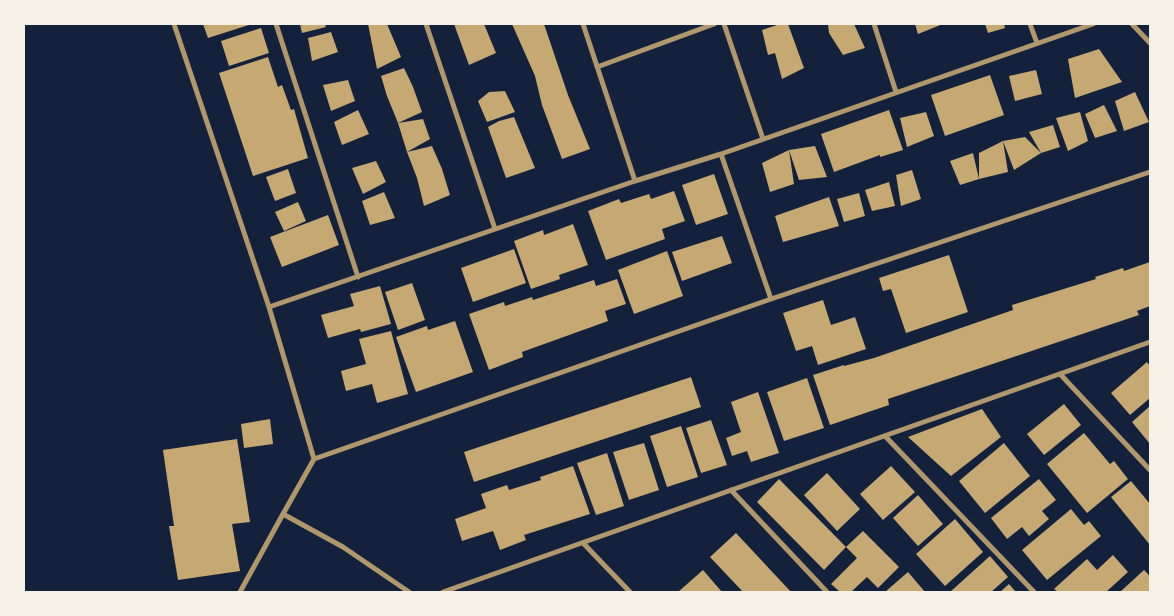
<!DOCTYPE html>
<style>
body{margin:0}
#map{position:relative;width:1174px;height:616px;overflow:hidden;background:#14213d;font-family:"Noto Sans",sans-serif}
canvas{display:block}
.frame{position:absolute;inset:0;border:25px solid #f6f1e7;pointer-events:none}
</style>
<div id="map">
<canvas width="1174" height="616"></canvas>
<div class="frame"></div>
</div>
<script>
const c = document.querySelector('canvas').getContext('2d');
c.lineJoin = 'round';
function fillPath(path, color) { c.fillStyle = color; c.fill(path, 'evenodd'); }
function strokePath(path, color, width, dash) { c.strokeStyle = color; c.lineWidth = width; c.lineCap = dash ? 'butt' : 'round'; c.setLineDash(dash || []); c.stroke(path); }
const building = new Path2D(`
 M 203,24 L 252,24 L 208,38 Z
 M 300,24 L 325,24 L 326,27 L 302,33 Z
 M 368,24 L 387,24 L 401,57 L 377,69 Z
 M 454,24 L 484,24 L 496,53 L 469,65 Z
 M 512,24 L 544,24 L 568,95 L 590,149 L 562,159 L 542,105 L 535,76 Z
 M 780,24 L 788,24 L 804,68 L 782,79 L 775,53 L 768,55 L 762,30 Z
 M 828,24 L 854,24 L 865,48 L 843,55 L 829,33 Z
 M 915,24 L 943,24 L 918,34 Z
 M 985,24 L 1004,24 L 1005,28 L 988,33 Z
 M 261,28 L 269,53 L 229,66 L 221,41 Z
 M 331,32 L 338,52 L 312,61 L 308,38 Z
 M 1099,49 L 1122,82 L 1075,98 L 1068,59 Z
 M 268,57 L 278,87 L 282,85 L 291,110 L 294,109 L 308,158 L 253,176 L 219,73 Z
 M 404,68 L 413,87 L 422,112 L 398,123 L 387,96 L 381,76 Z
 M 1036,70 L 1042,94 L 1015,101 L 1009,76 Z
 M 990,75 L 1004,115 L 945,136 L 931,95 Z
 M 348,80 L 355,101 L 331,111 L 323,85 Z
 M 505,91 L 515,112 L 487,122 L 478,101 L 489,92 Z
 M 1135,92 L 1149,122 L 1124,131 L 1115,101 Z
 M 1104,105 L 1117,131 L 1095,138 L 1085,114 Z
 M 358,110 L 369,134 L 342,145 L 334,122 Z
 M 889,110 L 903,150 L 880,157 L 880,155 L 834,172 L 821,134 Z
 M 926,112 L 934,136 L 907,147 L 900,118 Z
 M 1080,112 L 1088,141 L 1068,151 L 1056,118 Z
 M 514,117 L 535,168 L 506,178 L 488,127 L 499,121 Z
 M 423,119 L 430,139 L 407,152 L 398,123 Z
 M 1053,125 L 1060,147 L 1041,153 L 1014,170 L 1003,141 L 1025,137 L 1041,153 L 1029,132 Z
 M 1003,141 L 1008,172 L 979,179 L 979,153 Z
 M 432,146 L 442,169 L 450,195 L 424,206 L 417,178 L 407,152 Z
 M 815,146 L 827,177 L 799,180 L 789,150 Z
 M 789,150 L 794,184 L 770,192 L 762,163 Z
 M 973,153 L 979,179 L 960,185 L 950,161 Z
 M 376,161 L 386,182 L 363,194 L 352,168 Z
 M 288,169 L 296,193 L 275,201 L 266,177 Z
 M 912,170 L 921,199 L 901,206 L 896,175 Z
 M 714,174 L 728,214 L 696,225 L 682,185 Z
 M 889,182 L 895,206 L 872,211 L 865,190 Z
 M 674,191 L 685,221 L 662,229 L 665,239 L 606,260 L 588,211 L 619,199 L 621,203 L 649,194 L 651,199 Z
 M 384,192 L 395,218 L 370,225 L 362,201 Z
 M 859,193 L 865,216 L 844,222 L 837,199 Z
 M 829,197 L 839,226 L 783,242 L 775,216 Z
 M 298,202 L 306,221 L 284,231 L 275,212 Z
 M 328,215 L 339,245 L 282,267 L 270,237 Z
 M 573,224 L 588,265 L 559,275 L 560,279 L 531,289 L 514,241 L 543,230 L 544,235 Z
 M 722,236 L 732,263 L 682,281 L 672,252 Z
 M 514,249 L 526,283 L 473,302 L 461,268 Z
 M 667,251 L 683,296 L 634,314 L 618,270 Z
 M 949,255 L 968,312 L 906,333 L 891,289 L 883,291 L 879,278 Z
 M 1150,262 L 1150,306 L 1137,311 L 1139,315 L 888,399 L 889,405 L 830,425 L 813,375 L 844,365 L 844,366 L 874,358 L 1013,310 L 1012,305 L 1096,279 L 1095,277 L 1123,268 L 1124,271 Z
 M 617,279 L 626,304 L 605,311 L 608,321 L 522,352 L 523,357 L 489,370 L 469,314 L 504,302 L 505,306 L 532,297 L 533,300 L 594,280 L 596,286 Z
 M 412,283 L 425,320 L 398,330 L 385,292 Z
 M 380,286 L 391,324 L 361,332 L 360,329 L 328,338 L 321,315 L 354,306 L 350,294 Z
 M 823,300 L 831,325 L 855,317 L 866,349 L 818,365 L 812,346 L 796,351 L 783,313 Z
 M 455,321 L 473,372 L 416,392 L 396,337 L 427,326 L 428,330 Z
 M 391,331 L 408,394 L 377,403 L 372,384 L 346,391 L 341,371 L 366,364 L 359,339 Z
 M 1147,362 L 1150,366 L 1150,398 L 1130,415 L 1111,393 Z
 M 691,377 L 701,407 L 474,482 L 464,452 Z
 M 807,378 L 824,428 L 784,441 L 767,392 Z
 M 758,392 L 779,453 L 751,462 L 747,451 L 732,456 L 726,438 L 741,432 L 731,402 Z
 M 1064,404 L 1081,425 L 1044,455 L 1027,434 Z
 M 1150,406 L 1150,444 L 1132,422 Z
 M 982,409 L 1001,437 L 951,476 L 908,437 Z
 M 270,419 L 273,444 L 244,448 L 241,424 Z
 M 711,420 L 727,465 L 701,473 L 686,428 Z
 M 681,426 L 698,477 L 667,487 L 650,436 Z
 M 1084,433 L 1110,464 L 1114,461 L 1128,479 L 1087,513 L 1047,464 Z
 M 237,439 L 250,522 L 232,524 L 240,571 L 178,580 L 169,526 L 174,526 L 163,450 Z
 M 644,443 L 659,490 L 629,500 L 613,452 Z
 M 1004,443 L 1030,476 L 985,513 L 959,481 Z
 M 607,453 L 624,506 L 596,515 L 577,463 Z
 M 573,466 L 590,514 L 524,535 L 526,540 L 500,550 L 493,531 L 462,541 L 455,519 L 486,508 L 481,494 L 507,485 L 509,490 L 541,480 L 540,477 Z
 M 891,466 L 915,492 L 883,520 L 860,494 Z
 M 827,473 L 860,509 L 837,531 L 804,495 Z
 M 779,479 L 846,547 L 824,570 L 757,502 Z
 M 1039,479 L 1056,500 L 1042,511 L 1049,519 L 1029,536 L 1022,527 L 1007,539 L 991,518 Z
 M 1131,481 L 1150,504 L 1150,545 L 1111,497 Z
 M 918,495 L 943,524 L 918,546 L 893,518 Z
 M 1071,509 L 1084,525 L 1089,521 L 1101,536 L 1047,580 L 1022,550 Z
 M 955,519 L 983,552 L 945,586 L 916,554 Z
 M 863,531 L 899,567 L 878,588 L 867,577 L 851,592 L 840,592 L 831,584 L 857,558 L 846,547 Z
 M 736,533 L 791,592 L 743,592 L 710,557 Z
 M 1113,555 L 1128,572 L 1106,592 L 1058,592 L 1054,589 L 1087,559 L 1097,570 Z
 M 990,556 L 1008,577 L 991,592 L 950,592 Z
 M 703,570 L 722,592 L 678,592 Z
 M 1144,570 L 1150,576 L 1150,592 L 1120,592 Z
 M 908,572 L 925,592 L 885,592 Z
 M 1009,584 L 1016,592 L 1000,592 Z`);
const minor = new Path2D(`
 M 174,24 L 269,307 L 314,459 L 771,299 L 1150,172
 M 276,24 L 358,277
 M 426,24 L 495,229
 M 583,24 L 635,181
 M 724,24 L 763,139
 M 874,24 L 896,92
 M 1030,24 L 1037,43
 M 1132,24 L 1150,43
 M 597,67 L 714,24
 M 721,154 L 771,299
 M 269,307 L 635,181 L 721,154 L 1093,24
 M 1060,374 L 1150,470
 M 885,436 L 1034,592
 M 731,490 L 827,592
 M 283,514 L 314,459
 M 583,543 L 630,592
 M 240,592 L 283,514 L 343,547 L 409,592
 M 443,592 L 1150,342`);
fillPath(building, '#c6a872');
strokePath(minor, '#b1986c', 5);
</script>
